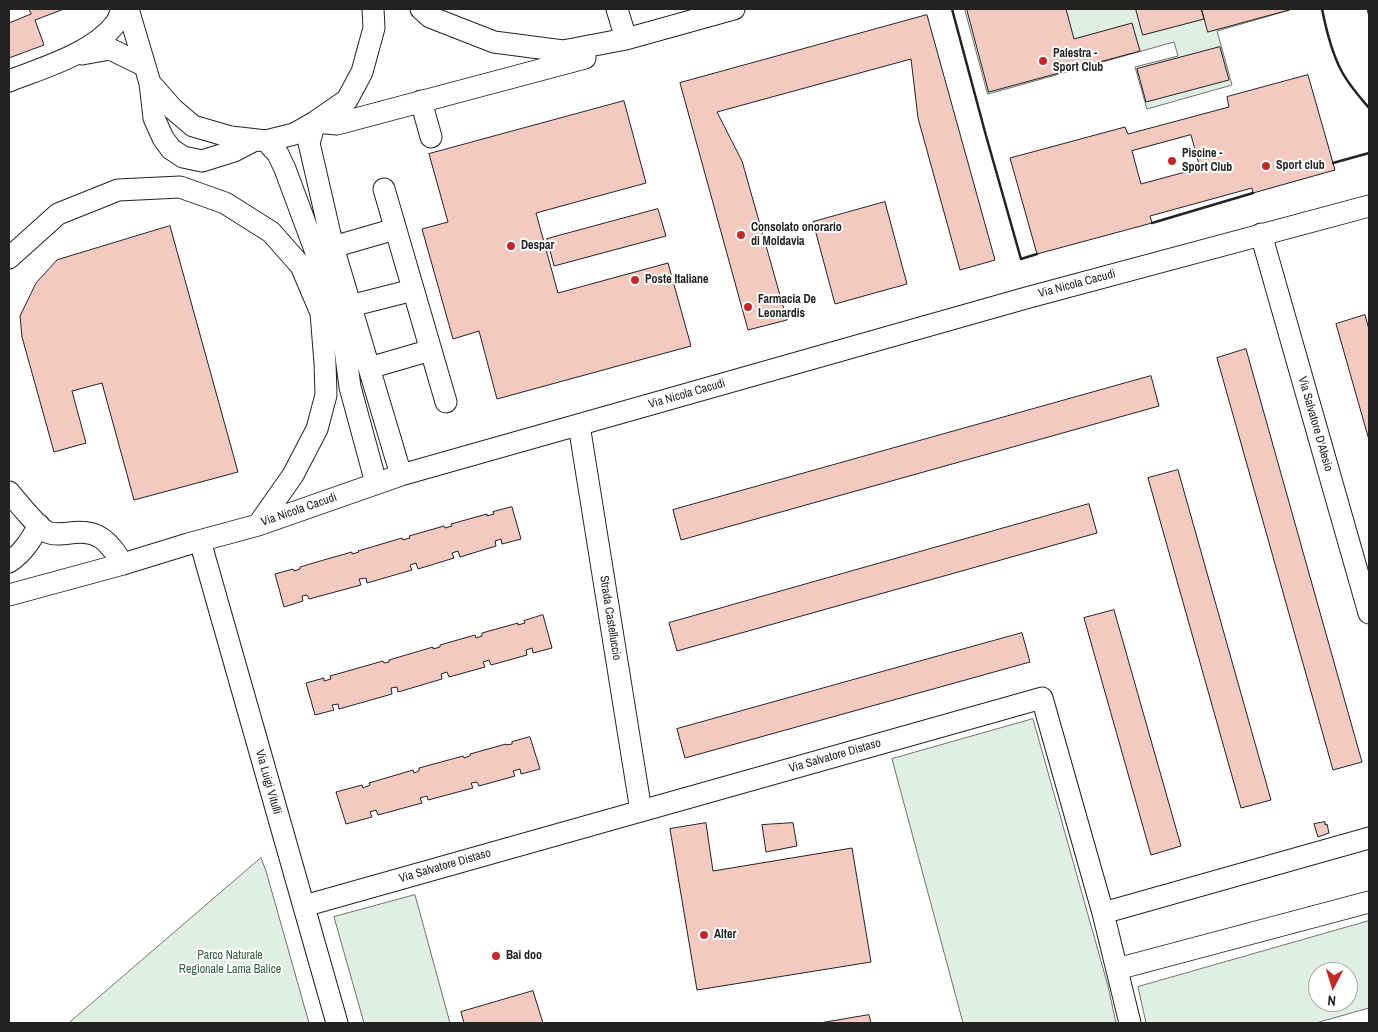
<!DOCTYPE html>
<style>
body{margin:0}
#map{position:relative;width:1378px;height:1032px;overflow:hidden;background:#fff;font-family:"Archivo Narrow",sans-serif}
canvas{display:block}
.frame{position:absolute;inset:0;border:10px solid #222;pointer-events:none}
.north{position:absolute;left:1308px;top:962px;width:50px;height:50px;box-sizing:border-box;background:#fff;border:1px solid #a7a7a7;border-radius:50%;rotate:185deg;font-size:14px;font-weight:700;line-height:20px;text-align:center;color:#222}
.north::after{content:'';display:block;margin:auto;width:18px;height:22px;background:#c62828;clip-path:polygon(50% 0,100% 100%,50% 72%,0 100%)}
</style>
<div id="map">
<canvas width="1378" height="1032"></canvas>
<div class="frame"></div>
<div class="north">N</div>
</div>
<script>
const c = document.querySelector('canvas').getContext('2d');
c.lineJoin = 'round';
function fillPath(path, color) { c.fillStyle = color; c.fill(path, 'evenodd'); }
function strokePath(path, color, width, dash) { c.strokeStyle = color; c.lineWidth = width; c.lineCap = dash ? 'butt' : 'round'; c.setLineDash(dash || []); c.stroke(path); }
function label(font, color, halo, rows, align = 'center') {
  c.font = font + ' "Archivo Narrow",sans-serif'; c.lineWidth = 4; c.setLineDash([]); c.textBaseline = 'middle'; c.strokeStyle = halo; c.fillStyle = color; for (const [text, x, y, turn = 0] of rows) {
    c.save(); c.translate(x, y); c.rotate((+turn || 0) * Math.PI / 180); c.textAlign = isNaN(turn) ? turn : align; if (halo) c.strokeText(text, 0, 0); c.fillText(text, 0, 0); c.restore();
  }
}
const green = new Path2D(`
 M 965,9 L 1290,9 L 1290,10 L 1217,31 L 1232,85 L 1147,109 L 1135,67 L 1178,56 L 1174,42 L 988,94 Z
 M 1033,719 L 1108,986 L 1116,1023 L 963,1023 L 892,759 Z
 M 261,858 L 266,871 L 309,1023 L 69,1023 Z
 M 415,895 L 450,1023 L 364,1023 L 334,917 Z
 M 1369,921 L 1369,1008 L 1316,1023 L 1146,1023 L 1138,987 ZM 1318,972 L 1348,972 L 1348,1002 L 1318,1002 Z`);
const building = new Path2D(`
 M 29,9 L 64,9 L 35,20 L 44,45 L 9,58 L 9,23 L 31,14 Z
 M 967,9 L 1066,9 L 1074,39 L 1132,23 L 1140,51 L 989,92 Z
 M 1136,9 L 1201,9 L 1204,19 L 1143,35 Z
 M 1202,9 L 1289,9 L 1289,10 L 1208,32 Z
 M 927,15 L 995,260 L 960,270 L 918,118 L 911,59 L 717,112 L 742,161 L 787,320 L 748,330 L 680,83 Z
 M 1220,47 L 1229,80 L 1146,102 L 1137,69 Z
 M 1308,75 L 1335,170 L 1253,193 L 1252,188 L 1150,216 L 1152,223 L 1037,254 L 1010,158 L 1125,127 L 1128,134 L 1229,107 L 1227,97 ZM 1191,135 L 1200,168 L 1141,184 L 1132,151 Z
 M 624,101 L 646,183 L 536,213 L 558,293 L 668,263 L 691,346 L 497,399 L 479,331 L 453,339 L 422,229 L 448,222 L 429,154 Z
 M 885,202 L 907,284 L 835,304 L 813,222 Z
 M 658,209 L 666,236 L 554,266 L 547,239 Z
 M 170,226 L 238,472 L 134,500 L 102,383 L 72,391 L 86,443 L 54,452 L 22,337 L 20,316 L 36,283 L 57,260 Z
 M 1365,315 L 1369,329 L 1369,440 L 1336,324 Z
 M 1246,349 L 1362,762 L 1333,770 L 1217,358 Z
 M 1151,376 L 1159,406 L 681,540 L 673,510 Z
 M 1178,470 L 1271,800 L 1241,808 L 1148,478 Z
 M 1089,504 L 1097,533 L 677,651 L 669,623 Z
 M 512,507 L 521,539 L 502,544 L 501,539 L 495,541 L 496,546 L 460,557 L 458,551 L 452,553 L 454,558 L 418,569 L 416,563 L 410,565 L 412,570 L 367,583 L 366,578 L 359,579 L 361,585 L 309,599 L 307,595 L 302,596 L 303,601 L 284,607 L 275,574 L 293,569 L 294,571 L 300,569 L 300,567 L 327,559 L 352,552 L 352,554 L 359,552 L 358,551 L 402,538 L 403,540 L 410,538 L 409,536 L 444,526 L 445,528 L 452,526 L 451,524 L 487,514 L 487,516 L 494,514 L 493,512 Z
 M 1114,610 L 1181,846 L 1151,855 L 1084,618 Z
 M 543,615 L 552,648 L 533,653 L 532,648 L 526,650 L 527,655 L 491,665 L 489,660 L 483,662 L 485,667 L 449,677 L 447,672 L 441,674 L 442,679 L 398,692 L 397,687 L 391,688 L 392,694 L 339,709 L 338,704 L 332,705 L 334,710 L 315,715 L 306,683 L 324,678 L 324,681 L 331,679 L 330,676 L 383,661 L 384,663 L 389,662 L 389,660 L 433,647 L 433,649 L 440,647 L 440,645 L 475,635 L 476,638 L 482,636 L 482,633 L 518,623 L 518,625 L 525,623 L 524,621 Z
 M 1022,633 L 1030,662 L 685,758 L 677,729 Z
 M 530,737 L 540,769 L 521,774 L 520,769 L 513,771 L 515,776 L 479,786 L 477,782 L 471,783 L 473,788 L 428,800 L 427,796 L 420,798 L 422,803 L 378,815 L 376,810 L 370,812 L 372,817 L 346,824 L 336,792 L 362,785 L 363,788 L 370,785 L 369,783 L 413,770 L 414,773 L 419,771 L 419,768 L 463,756 L 464,758 L 470,756 L 470,754 L 506,744 L 506,745 L 512,744 L 512,742 Z
 M 1325,822 L 1325,825 L 1327,824 L 1329,833 L 1318,837 L 1314,824 Z
 M 706,823 L 713,871 L 852,848 L 871,962 L 697,990 L 670,829 Z
 M 793,823 L 797,846 L 766,852 L 762,825 Z
 M 533,991 L 543,1023 L 464,1023 L 461,1012 Z
 M 869,1015 L 871,1023 L 820,1023 Z`);
const minor = new Path2D(`
 M 128,9 L 150,83 L 173,109 L 193,126 L 231,137 L 266,141 L 294,134 L 315,122 L 347,100 L 362,72 L 374,28 L 373,9
 M 421,9 L 430,17 L 494,42 L 563,51 L 626,39 L 734,9
 M 617,9 L 626,39
 M 82,54 L 110,49 L 145,66
 M 9,81 C 42,68 94,53 116,23 C 119,19 120,13 122,9
 M 150,83 L 154,118 L 163,138 L 171,149 L 183,157 L 202,161 L 234,151 L 255,140
 M 421,101 L 431,137
 M 315,122 L 309,143 L 333,247 L 401,475
 M 315,122 L 337,124 L 585,58
 M 266,141 L 278,154 L 285,169 L 333,298 L 342,326 L 350,387 L 376,483
 M 384,189 L 446,402
 M 1261,234 L 1369,613
 M 333,247 L 395,229
 M 9,258 L 58,214 L 118,190 L 180,187 L 225,203 L 271,232 L 301,266 L 321,313 L 325,363 L 326,395 L 317,429 L 293,475 L 258,525
 M 350,306 L 413,290
 M 369,368 L 431,350
 M 579,425 L 641,811
 M 9,492 C 17,501 37,527 47,532 C 54,535 62,534 70,533 C 99,529 108,541 123,564
 M 200,541 L 337,1023
 M 9,562 C 23,553 31,540 39,525
 M 9,595 L 123,564 L 188,544 L 258,525 L 401,475 L 1026,298 L 1369,206
 M 304,906 L 1042,698 L 1103,913 L 1130,1023
 M 1103,913 L 1369,838
 M 1117,969 L 1369,902`);
const wall = new Path2D(`
 M 952,9 L 985,132 L 1021,259 L 1037,254
 M 1322,9 C 1326,29 1331,51 1341,70 C 1348,84 1359,96 1369,108
 M 1368,9 L 1369,14
 M 1333,163 L 1369,153
 M 1152,223 L 1253,193`);
const markers = [
 [1043,61,5,"#c62828"],
 [1172,161,5,"#c62828"],
 [1266,166,5,"#c62828"],
 [741,235,5,"#c62828"],
 [511,246,5,"#c62828"],
 [635,280,5,"#c62828"],
 [748,307,5,"#c62828"],
 [704,935,5,"#c62828"],
 [496,956,5,"#c62828"]
];
const poiNames = [
 ["Palestra -",1053,54],
 ["Sport Club",1053,68],
 ["Piscine -",1182,154],
 ["Sport Club",1182,168],
 ["Sport club",1276,166],
 ["Consolato onorario",751,228],
 ["di Moldavia",751,242],
 ["Despar",521,246],
 ["Poste Italiane",645,280],
 ["Farmacia De",758,300],
 ["Leonardis",758,314],
 ["Alter",714,935],
 ["Bai doo",506,956]
];
const streetNames = [
 ["Via Nicola Cacudi",1077,284,-15],
 ["Via Nicola Cacudi",687,394,-16],
 ["Via Salvatore D'Alesio",1315,424,74],
 ["Via Nicola Cacudi",299,510,-19],
 ["Strada Castelluccio",610,618,81],
 ["Via Salvatore Distaso",835,756,-16],
 ["Via Luigi Vitulli",268,782,74],
 ["Via Salvatore Distaso",445,866,-16]
];
const parkNames = [
 ["Parco Naturale",230,956],
 ["Regionale Lama Balice",230,970]
];
fillPath(green, '#e0efe3');
strokePath(green, '#6f6f6f', 1);
fillPath(building, '#f3c9c0');
strokePath(building, '#222', 1);
strokePath(minor, '#222', 23);
strokePath(minor, '#fff', 21);
strokePath(wall, '#222', 2.5);
for (const [x, y, r, color] of markers) { const dot = new Path2D(); dot.arc(x, y, r, 0, 2 * Math.PI); c.fillStyle = color; c.fill(dot); strokePath(dot, '#fff', 2); }
label('bold 12px', '#222', '#fff', poiNames, 'left');
label('12px', '#222', '#fff', streetNames);
label('12px', '#2f5e38', '#fff', parkNames);
</script>
